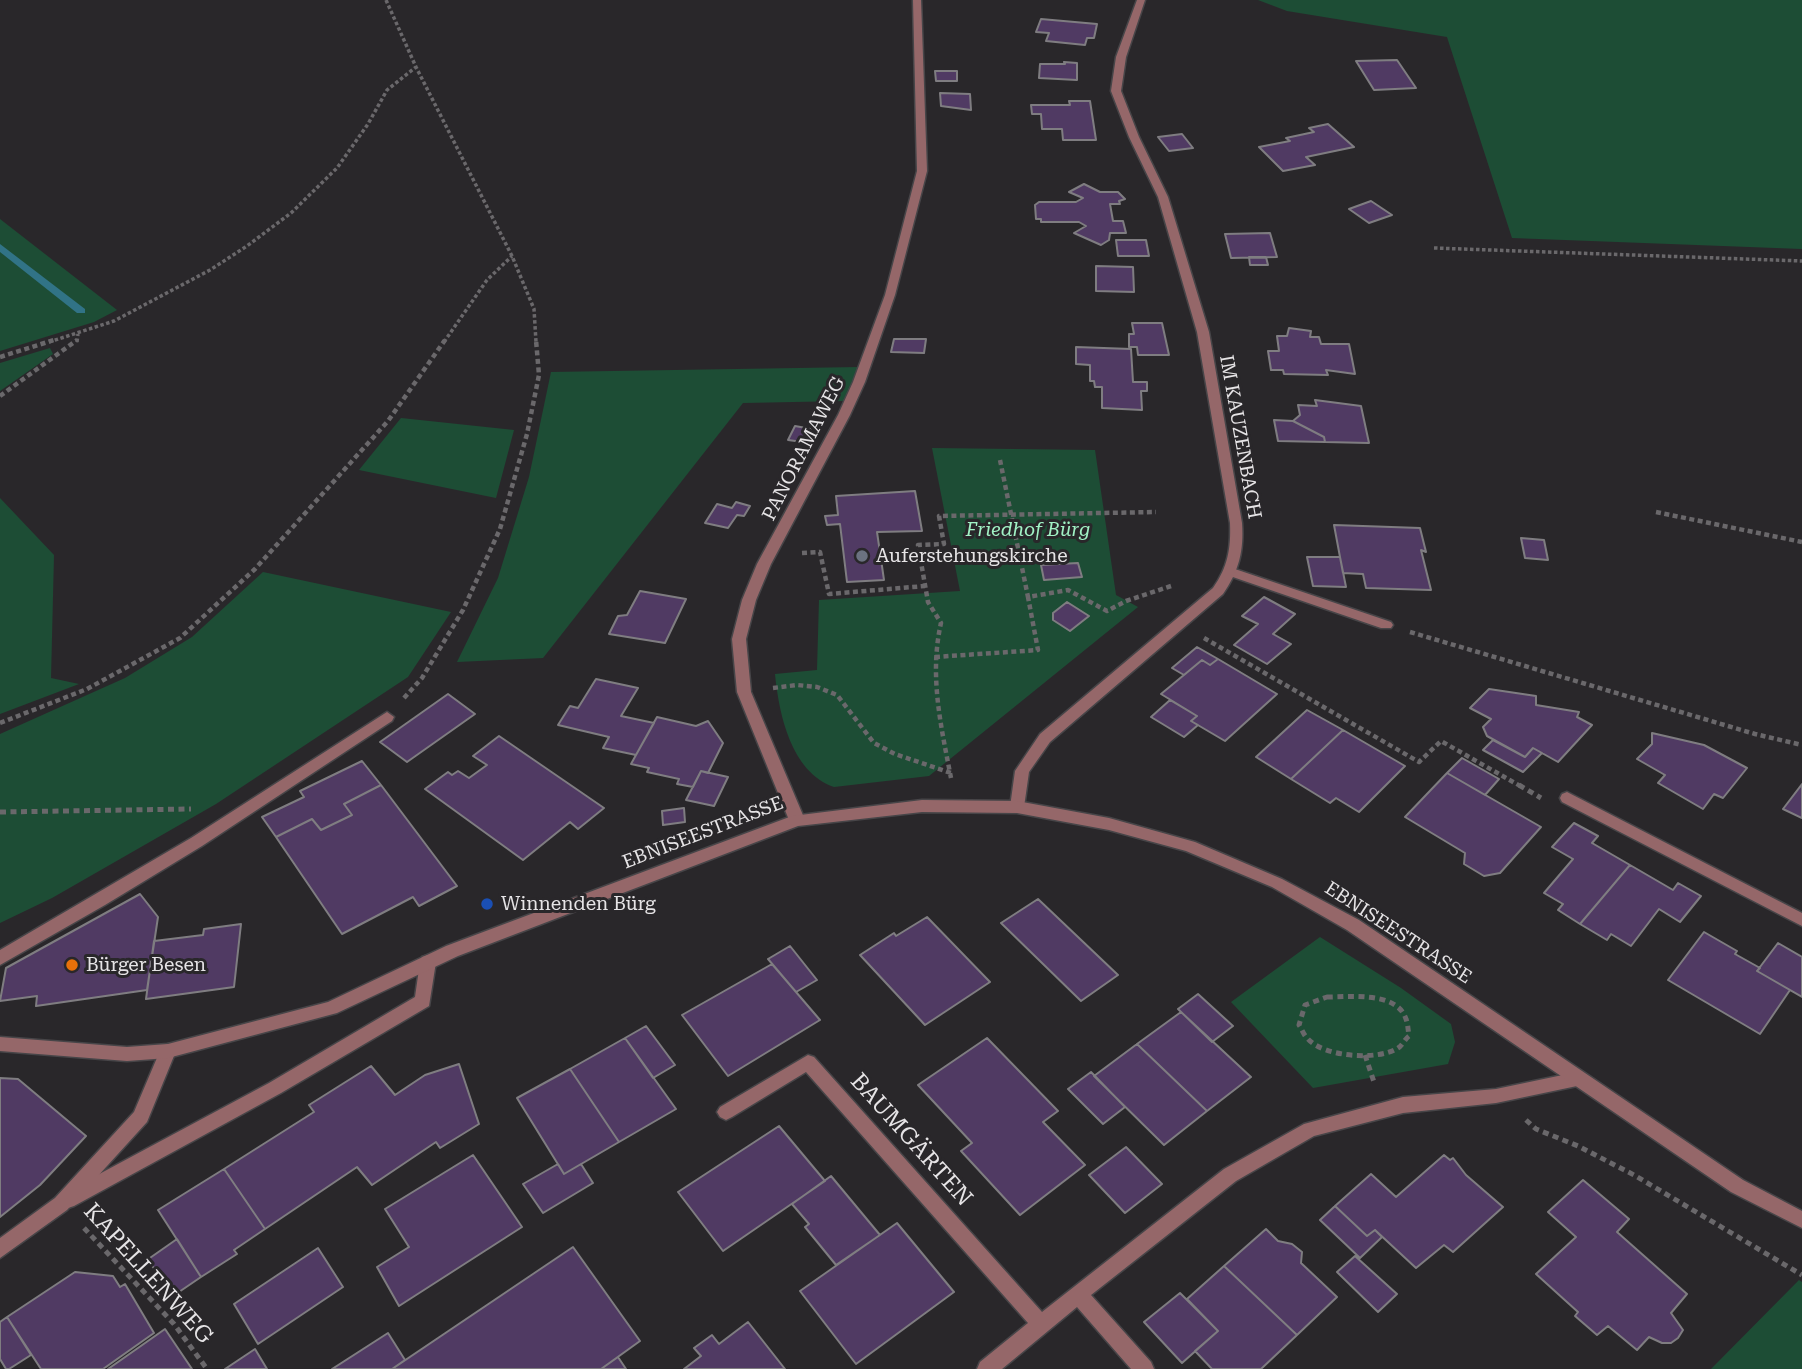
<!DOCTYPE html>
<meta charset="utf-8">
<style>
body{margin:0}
canvas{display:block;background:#29272a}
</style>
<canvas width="1802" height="1369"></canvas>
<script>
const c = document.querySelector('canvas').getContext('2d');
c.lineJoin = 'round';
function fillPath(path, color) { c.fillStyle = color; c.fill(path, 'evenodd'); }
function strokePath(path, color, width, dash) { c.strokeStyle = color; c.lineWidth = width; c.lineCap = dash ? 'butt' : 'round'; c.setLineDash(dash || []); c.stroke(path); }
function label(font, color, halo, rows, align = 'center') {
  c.font = font + ' "Roboto Serif",serif'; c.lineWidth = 6; c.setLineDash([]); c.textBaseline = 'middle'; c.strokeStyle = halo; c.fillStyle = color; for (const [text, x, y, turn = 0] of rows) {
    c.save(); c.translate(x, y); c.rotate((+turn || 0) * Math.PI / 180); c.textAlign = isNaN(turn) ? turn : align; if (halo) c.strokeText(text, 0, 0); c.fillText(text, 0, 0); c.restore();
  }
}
const green = new Path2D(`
 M 1258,0 L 1802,0 L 1802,249 L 1512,238 L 1447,37 L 1287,11 Z
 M 0,219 L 117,310 L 94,322 L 0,351 Z
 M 50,348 L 53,354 L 0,391 L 0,363 Z
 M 860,367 L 844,401 L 743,403 L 543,658 L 457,662 L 498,578 L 529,477 L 551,372 Z
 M 401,418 L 514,430 L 496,498 L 359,470 Z
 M 932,448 L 1095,450 L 1116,595 L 1138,607 L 929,776 L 834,787 C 791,772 779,714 775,674 L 817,670 L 819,600 L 960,591 Z
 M 0,498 L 54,555 L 51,678 L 79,684 L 0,714 Z
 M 263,572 L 451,612 L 408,677 L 216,804 L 52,898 L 0,923 L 0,734 L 125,678 L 192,637 Z
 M 1320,937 L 1401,988 L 1451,1024 L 1455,1042 L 1448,1064 L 1313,1088 L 1231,1002 Z
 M 1799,1280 L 1802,1282 L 1802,1369 L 1711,1369 Z`);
const stream = new Path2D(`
 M 0,244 L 85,309 L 85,313 L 77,313 L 0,252 Z`);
const building = new Path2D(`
 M 1041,19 L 1097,24 L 1094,38 L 1087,38 L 1085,45 L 1046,41 L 1049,33 L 1036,32 Z
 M 1397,60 L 1416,88 L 1374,90 L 1356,61 Z
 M 1064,62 L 1077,63 L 1077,80 L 1039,78 L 1040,64 L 1065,64 Z
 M 935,71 L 957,71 L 957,81 L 936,81 Z
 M 940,93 L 970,94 L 971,110 L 941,106 Z
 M 1069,101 L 1090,101 L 1096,140 L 1063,140 L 1062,129 L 1042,129 L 1041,114 L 1032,114 L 1031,105 L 1070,105 Z
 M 1328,124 L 1354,147 L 1306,157 L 1315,165 L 1283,171 L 1259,147 L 1290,141 L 1286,138 L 1314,132 L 1309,128 Z
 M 1182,134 L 1193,148 L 1169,151 L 1158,137 Z
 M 1084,184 L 1100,192 L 1118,192 L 1125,199 L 1119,201 L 1120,204 L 1110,204 L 1113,221 L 1123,221 L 1126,233 L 1110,233 L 1109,240 L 1101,245 L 1074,233 L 1086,226 L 1079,222 L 1041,222 L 1041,219 L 1036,219 L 1035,205 L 1039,202 L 1076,202 L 1083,198 L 1069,192 Z
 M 1371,201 L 1392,215 L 1369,223 L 1349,209 Z
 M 1270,233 L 1277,257 L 1231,258 L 1225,234 Z
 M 1116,240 L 1146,240 L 1149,256 L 1118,256 Z
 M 1249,257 L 1266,257 L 1268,265 L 1250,265 Z
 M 1096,266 L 1133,267 L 1134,292 L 1096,291 Z
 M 1132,323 L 1162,323 L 1169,355 L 1138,355 L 1137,347 L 1129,347 L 1129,334 L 1134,334 Z
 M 1289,328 L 1311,331 L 1310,337 L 1319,337 L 1321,344 L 1349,344 L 1355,374 L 1326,370 L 1328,375 L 1284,374 L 1283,370 L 1271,370 L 1268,351 L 1279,351 L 1277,336 L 1287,336 Z
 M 894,339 L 926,339 L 924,353 L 891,352 Z
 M 1076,347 L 1131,349 L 1133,382 L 1147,382 L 1147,391 L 1141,391 L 1142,410 L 1102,408 L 1102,387 L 1095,387 L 1094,381 L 1090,381 L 1090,365 L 1076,364 Z
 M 1315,400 L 1361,406 L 1369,443 L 1325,442 L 1324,437 L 1293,421 L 1300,415 L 1298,405 L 1317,406 Z
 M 1274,420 L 1293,421 L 1324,437 L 1325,442 L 1278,441 Z
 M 795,426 L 817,430 L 810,443 L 788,440 Z
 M 915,491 L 922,531 L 877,532 L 884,580 L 847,582 L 840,524 L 827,525 L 825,516 L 838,515 L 836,496 Z
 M 736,502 L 750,506 L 744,516 L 737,515 L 728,528 L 705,523 L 717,504 L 732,508 Z
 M 1334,525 L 1420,528 L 1426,552 L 1421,550 L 1431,590 L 1366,588 L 1363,574 L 1343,573 Z
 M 1521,538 L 1544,540 L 1548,560 L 1525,558 Z
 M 1307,557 L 1340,557 L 1346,587 L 1313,586 Z
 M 1078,563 L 1082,577 L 1044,580 L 1041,565 Z
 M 640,591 L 686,599 L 665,643 L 609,634 L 618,616 L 627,615 Z
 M 1264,597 L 1295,614 L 1273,634 L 1291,644 L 1267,664 L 1234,645 L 1258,624 L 1242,616 Z
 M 1067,602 L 1089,616 L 1070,631 L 1053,620 L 1053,613 Z
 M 1197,647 L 1218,659 L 1210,665 L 1202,660 L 1184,675 L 1172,668 Z
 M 1218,659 L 1277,694 L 1225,741 L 1191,721 L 1197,716 L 1161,694 L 1202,660 L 1210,665 Z
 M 596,679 L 638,688 L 621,716 L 654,723 L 636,755 L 603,748 L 609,737 L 558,725 L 570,706 L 578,708 Z
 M 1489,689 L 1536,696 L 1536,705 L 1579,712 L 1577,717 L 1592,725 L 1558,762 L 1533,748 L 1525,757 L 1487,736 L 1483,727 L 1491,719 L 1470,708 Z
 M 448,694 L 475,714 L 407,762 L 380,742 Z
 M 1170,700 L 1197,716 L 1191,721 L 1198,725 L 1184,737 L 1151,717 Z
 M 1307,710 L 1343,730 L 1291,779 L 1256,757 Z
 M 657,717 L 696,726 L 708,721 L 723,743 L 708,773 L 701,771 L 693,787 L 677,784 L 679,779 L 647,772 L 649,768 L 631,764 Z
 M 1343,730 L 1405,766 L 1359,812 L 1336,798 L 1330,803 L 1291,779 Z
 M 1652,733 L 1704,745 L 1747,768 L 1723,798 L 1714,794 L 1703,809 L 1658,783 L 1665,775 L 1637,759 L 1652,744 Z
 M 499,736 L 604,808 L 578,829 L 570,822 L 523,860 L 425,789 L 448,772 L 452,775 L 458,771 L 469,778 L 487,765 L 473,756 Z
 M 1493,740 L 1525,757 L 1533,748 L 1542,753 L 1523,772 L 1483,750 Z
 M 1462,758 L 1499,779 L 1485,795 L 1447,773 Z
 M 362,761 L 381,785 L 344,804 L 352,815 L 321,830 L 312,819 L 276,837 L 262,817 L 304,797 L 300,791 Z
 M 701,771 L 728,777 L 714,806 L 686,800 Z
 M 1447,773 L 1541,827 L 1500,873 L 1484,876 L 1464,864 L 1465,853 L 1405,817 Z
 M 1802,784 L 1802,818 L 1783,809 Z
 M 381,785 L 457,886 L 419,906 L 413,897 L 342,934 L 276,837 L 312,819 L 321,830 L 352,815 L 344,804 Z
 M 684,808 L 685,822 L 663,825 L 662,811 Z
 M 1574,823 L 1598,836 L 1592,843 L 1630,865 L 1580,924 L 1558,910 L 1563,904 L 1544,893 L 1573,859 L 1552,847 Z
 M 1630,865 L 1673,890 L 1678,883 L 1701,896 L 1680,922 L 1659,909 L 1631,946 L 1611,934 L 1607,940 L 1580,924 Z
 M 140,894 L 158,917 L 147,990 L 36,1006 L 37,996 L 0,1001 L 6,968 Z
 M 1038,899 L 1118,975 L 1081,1001 L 1001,923 Z
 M 927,917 L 990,982 L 925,1025 L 860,955 L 894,933 L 896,936 Z
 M 241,924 L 234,987 L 146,999 L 154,941 L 203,935 L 204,929 Z
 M 1704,932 L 1737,951 L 1735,954 L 1760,968 L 1757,971 L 1790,990 L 1760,1034 L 1668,980 Z
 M 1778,943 L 1802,957 L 1802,997 L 1757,971 Z
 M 790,946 L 817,980 L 796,992 L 768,959 Z
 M 772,964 L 820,1020 L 728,1076 L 682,1015 Z
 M 1198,994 L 1233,1026 L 1212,1042 L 1178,1009 Z
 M 1181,1012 L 1251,1077 L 1207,1111 L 1137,1044 Z
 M 646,1026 L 675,1065 L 653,1078 L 625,1038 Z
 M 625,1038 L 676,1109 L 619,1142 L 570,1069 Z
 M 987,1038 L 1058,1111 L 1043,1122 L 1085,1165 L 1020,1215 L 961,1151 L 972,1143 L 918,1085 Z
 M 1137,1044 L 1207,1111 L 1164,1145 L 1094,1076 Z
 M 459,1064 L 479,1124 L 440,1148 L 436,1142 L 372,1185 L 357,1167 L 265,1229 L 224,1169 L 314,1112 L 309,1105 L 371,1066 L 395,1095 L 425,1075 Z
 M 570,1069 L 619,1142 L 564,1174 L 517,1098 Z
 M 1091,1072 L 1125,1107 L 1103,1124 L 1068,1089 Z
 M 0,1078 L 18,1079 L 86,1136 L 40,1185 L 0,1217 Z
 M 779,1126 L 825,1181 L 723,1251 L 678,1192 Z
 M 1126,1147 L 1162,1184 L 1125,1213 L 1089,1175 Z
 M 473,1155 L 522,1227 L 399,1306 L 377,1267 L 409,1247 L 385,1209 Z
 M 1444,1155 L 1450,1160 L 1453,1158 L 1466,1175 L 1503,1207 L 1453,1252 L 1444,1245 L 1416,1268 L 1375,1230 L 1367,1236 L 1335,1206 L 1371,1174 L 1396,1197 Z
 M 558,1164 L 564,1174 L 581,1164 L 593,1183 L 543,1213 L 523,1184 Z
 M 224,1169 L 265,1229 L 234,1250 L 237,1254 L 201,1277 L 158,1210 Z
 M 831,1176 L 880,1235 L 836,1265 L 805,1227 L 809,1224 L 792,1204 Z
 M 1583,1180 L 1629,1219 L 1617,1232 L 1687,1294 L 1671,1313 L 1683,1330 L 1678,1338 L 1671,1343 L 1662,1343 L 1649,1337 L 1637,1350 L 1608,1326 L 1597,1335 L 1575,1316 L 1578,1312 L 1536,1274 L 1576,1237 L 1548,1212 Z
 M 1335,1206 L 1367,1236 L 1375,1230 L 1382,1237 L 1360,1258 L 1320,1220 Z
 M 897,1223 L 954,1292 L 856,1364 L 800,1291 Z
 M 1266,1229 L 1278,1241 L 1292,1244 L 1302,1252 L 1301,1263 L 1337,1297 L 1297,1335 L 1224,1266 Z
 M 177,1239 L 201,1277 L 176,1294 L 147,1260 Z
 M 573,1247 L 640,1341 L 601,1369 L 392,1369 Z
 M 318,1248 L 343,1287 L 258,1344 L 234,1304 Z
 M 1355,1256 L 1397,1294 L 1378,1312 L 1337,1272 Z
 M 1224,1266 L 1297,1335 L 1261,1369 L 1212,1369 L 1195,1351 L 1218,1331 L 1187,1299 Z
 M 75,1272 L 113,1276 L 120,1287 L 125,1284 L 154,1333 L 103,1369 L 41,1369 L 7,1317 Z
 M 1180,1293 L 1218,1331 L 1182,1363 L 1144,1322 Z
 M 7,1317 L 31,1355 L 9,1369 L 6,1369 L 0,1359 L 0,1322 Z
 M 748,1322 L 785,1369 L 684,1369 L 701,1356 L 694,1348 L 712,1335 L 719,1344 Z
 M 165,1329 L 192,1369 L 108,1369 Z
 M 388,1333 L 405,1360 L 392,1369 L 332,1369 Z
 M 255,1349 L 267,1369 L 225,1369 Z
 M 618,1357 L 626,1369 L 601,1369 Z`);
const pathFar2 = new Path2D(`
 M 386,0 L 416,67 L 512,256 L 534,309 L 536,342
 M 1434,248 L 1802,261
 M 49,342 L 114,321 L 210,270 L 247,246 L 291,213 L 337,168 L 368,124 L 387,90 L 416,67
 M 77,342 L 78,334
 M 444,342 L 487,280 L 512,256`);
const pathFar1 = new Path2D(`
 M 0,357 L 54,340
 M 0,396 L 77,340
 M 1000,460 L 1028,597
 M 1656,512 L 1802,542
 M 802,553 L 820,552 L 829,594 L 925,586
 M 1410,632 L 1755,734 L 1802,745
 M 1204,638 L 1419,762 L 1441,741 L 1522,787
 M 935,657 L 1038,650 L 1028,597 L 1068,590 L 1107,611 L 1126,601 L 1174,585
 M 773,688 L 797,685 L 817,687 L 837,695 L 874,743 L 895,754 L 951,773
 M 404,698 L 422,678 L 463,610 L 500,529 L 527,434 L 539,375 L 536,340
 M 0,723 L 87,689 L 180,638 L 255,569 L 388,421 L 445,340
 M 951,778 C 941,726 929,676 941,623 L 928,602 L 918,545 L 944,544 L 939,516 L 1156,512`);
const path = new Path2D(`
 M 1519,785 L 1541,798
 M 0,812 L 191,809
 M 1327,997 C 1349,997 1397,991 1406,1019 C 1408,1024 1408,1030 1409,1036 C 1405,1039 1402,1046 1398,1048 C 1378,1061 1324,1057 1308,1039 C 1304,1036 1302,1029 1299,1025 L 1305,1005 Z
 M 1365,1055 L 1374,1082
 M 1526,1120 L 1536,1129 L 1578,1146 L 1634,1175 L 1802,1275
 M 84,1228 L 174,1324 L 207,1369`);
const service = new Path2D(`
 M 1232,568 L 1391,622 L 1393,625 L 1391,628 L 1381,628 L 1227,575 L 1225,572 Z
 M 387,712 L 394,717 L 392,721 L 202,846 L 105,905 L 0,965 L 0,950 L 191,838 Z
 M 428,955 L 434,957 L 436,962 L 429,1006 L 281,1093 L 74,1206 L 68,1208 L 62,1206 L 59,1200 L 62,1194 L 269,1083 L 415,997 L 420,962 L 422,957 Z`);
const minor = new Path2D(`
 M 913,0 L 921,0 L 927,171 L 895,295 L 865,382 L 850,415 L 771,564 L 756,600 L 746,639 L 751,692 L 805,820 L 802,824 L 792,824 L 789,820 L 737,692 L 732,639 L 742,600 L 757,564 L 838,415 L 853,382 L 885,295 L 917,171 Z
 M 1137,0 L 1145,0 L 1126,57 L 1121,91 L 1139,137 L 1168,197 L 1209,332 L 1242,523 C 1244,551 1239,571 1223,594 L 1050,742 L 1029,772 L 1024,807 L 1022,811 L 1012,811 L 1010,807 L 1015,771 L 1040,734 L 1213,588 C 1228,567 1231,548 1230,523 L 1197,332 L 1158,197 L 1129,137 L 1111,91 L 1116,57 Z
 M 1567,792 L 1802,913 L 1802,926 L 1562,802 L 1560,798 L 1562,794 Z
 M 168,1044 L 174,1046 L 176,1051 L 147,1122 L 67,1210 L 0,1258 L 0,1238 L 55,1198 L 134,1112 L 162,1046 Z
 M 808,1055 L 814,1057 L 1042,1312 L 1224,1169 L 1304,1124 L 1403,1097 L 1496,1089 L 1577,1072 L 1583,1074 L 1586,1079 L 1583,1084 L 1577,1086 L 1496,1103 L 1403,1113 L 1314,1136 L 1236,1181 L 1091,1295 L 1151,1362 L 1154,1369 L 1131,1369 L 1077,1307 L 1002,1369 L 977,1369 L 980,1362 L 1028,1323 L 806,1072 L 732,1117 L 726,1120 L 720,1117 L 717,1112 L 720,1107 Z`);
const tertiary = new Path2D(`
 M 922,800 L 1017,801 L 1109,818 L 1195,842 L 1282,879 L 1359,920 L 1743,1180 L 1802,1211 L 1802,1228 L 1731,1192 L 1347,930 L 1272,887 L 1186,851 L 1109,830 L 1017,813 L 922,812 L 798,826 L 458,956 L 337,1013 L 168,1058 L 127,1061 L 0,1051 L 0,1037 L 127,1047 L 168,1044 L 328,1002 L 446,946 L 792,816 Z`);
const markers = [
 [862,556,7,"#6b7280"],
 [487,904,7,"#1a4fb4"],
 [72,965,7,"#e8710a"]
];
const streetNames = [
 ["IM KAUZENBACH",1240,437,80],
 ["PANORAMAWEG",804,449,-63],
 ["EBNISEESTRASSE",703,833,-21],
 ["EBNISEESTRASSE",1398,933,33]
];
const parkNames = [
 ["Friedhof Bürg",1028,530]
];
const poiNames = [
 ["Auferstehungskirche",876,556],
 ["Winnenden Bürg",501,904],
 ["Bürger Besen",86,965]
];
const nearStreetnames = [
 ["BAUMGÄRTEN",911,1140,48],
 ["KAPELLENWEG",148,1274,48]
];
fillPath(green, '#1d4d35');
fillPath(stream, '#317386');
fillPath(building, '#503a63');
strokePath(building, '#7f7d81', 2);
strokePath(service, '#474548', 3);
strokePath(minor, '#474548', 3);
strokePath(tertiary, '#474548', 3);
strokePath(pathFar2, '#6a686b', 3.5, [3.5, 2.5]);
strokePath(pathFar1, '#6a686b', 4.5, [5, 3.5]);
strokePath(path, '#6a686b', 5, [6, 4.5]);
fillPath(service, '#956769');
fillPath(minor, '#956769');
fillPath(tertiary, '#956769');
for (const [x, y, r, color] of markers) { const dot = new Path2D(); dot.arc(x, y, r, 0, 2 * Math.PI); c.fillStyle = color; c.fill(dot); strokePath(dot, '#29272a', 2.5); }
label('19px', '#e6e4e6', '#29272a', streetNames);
label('italic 19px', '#a1f2c5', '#29272a', parkNames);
label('19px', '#e6e4e6', '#29272a', poiNames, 'left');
label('23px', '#e6e4e6', '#29272a', nearStreetnames);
</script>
